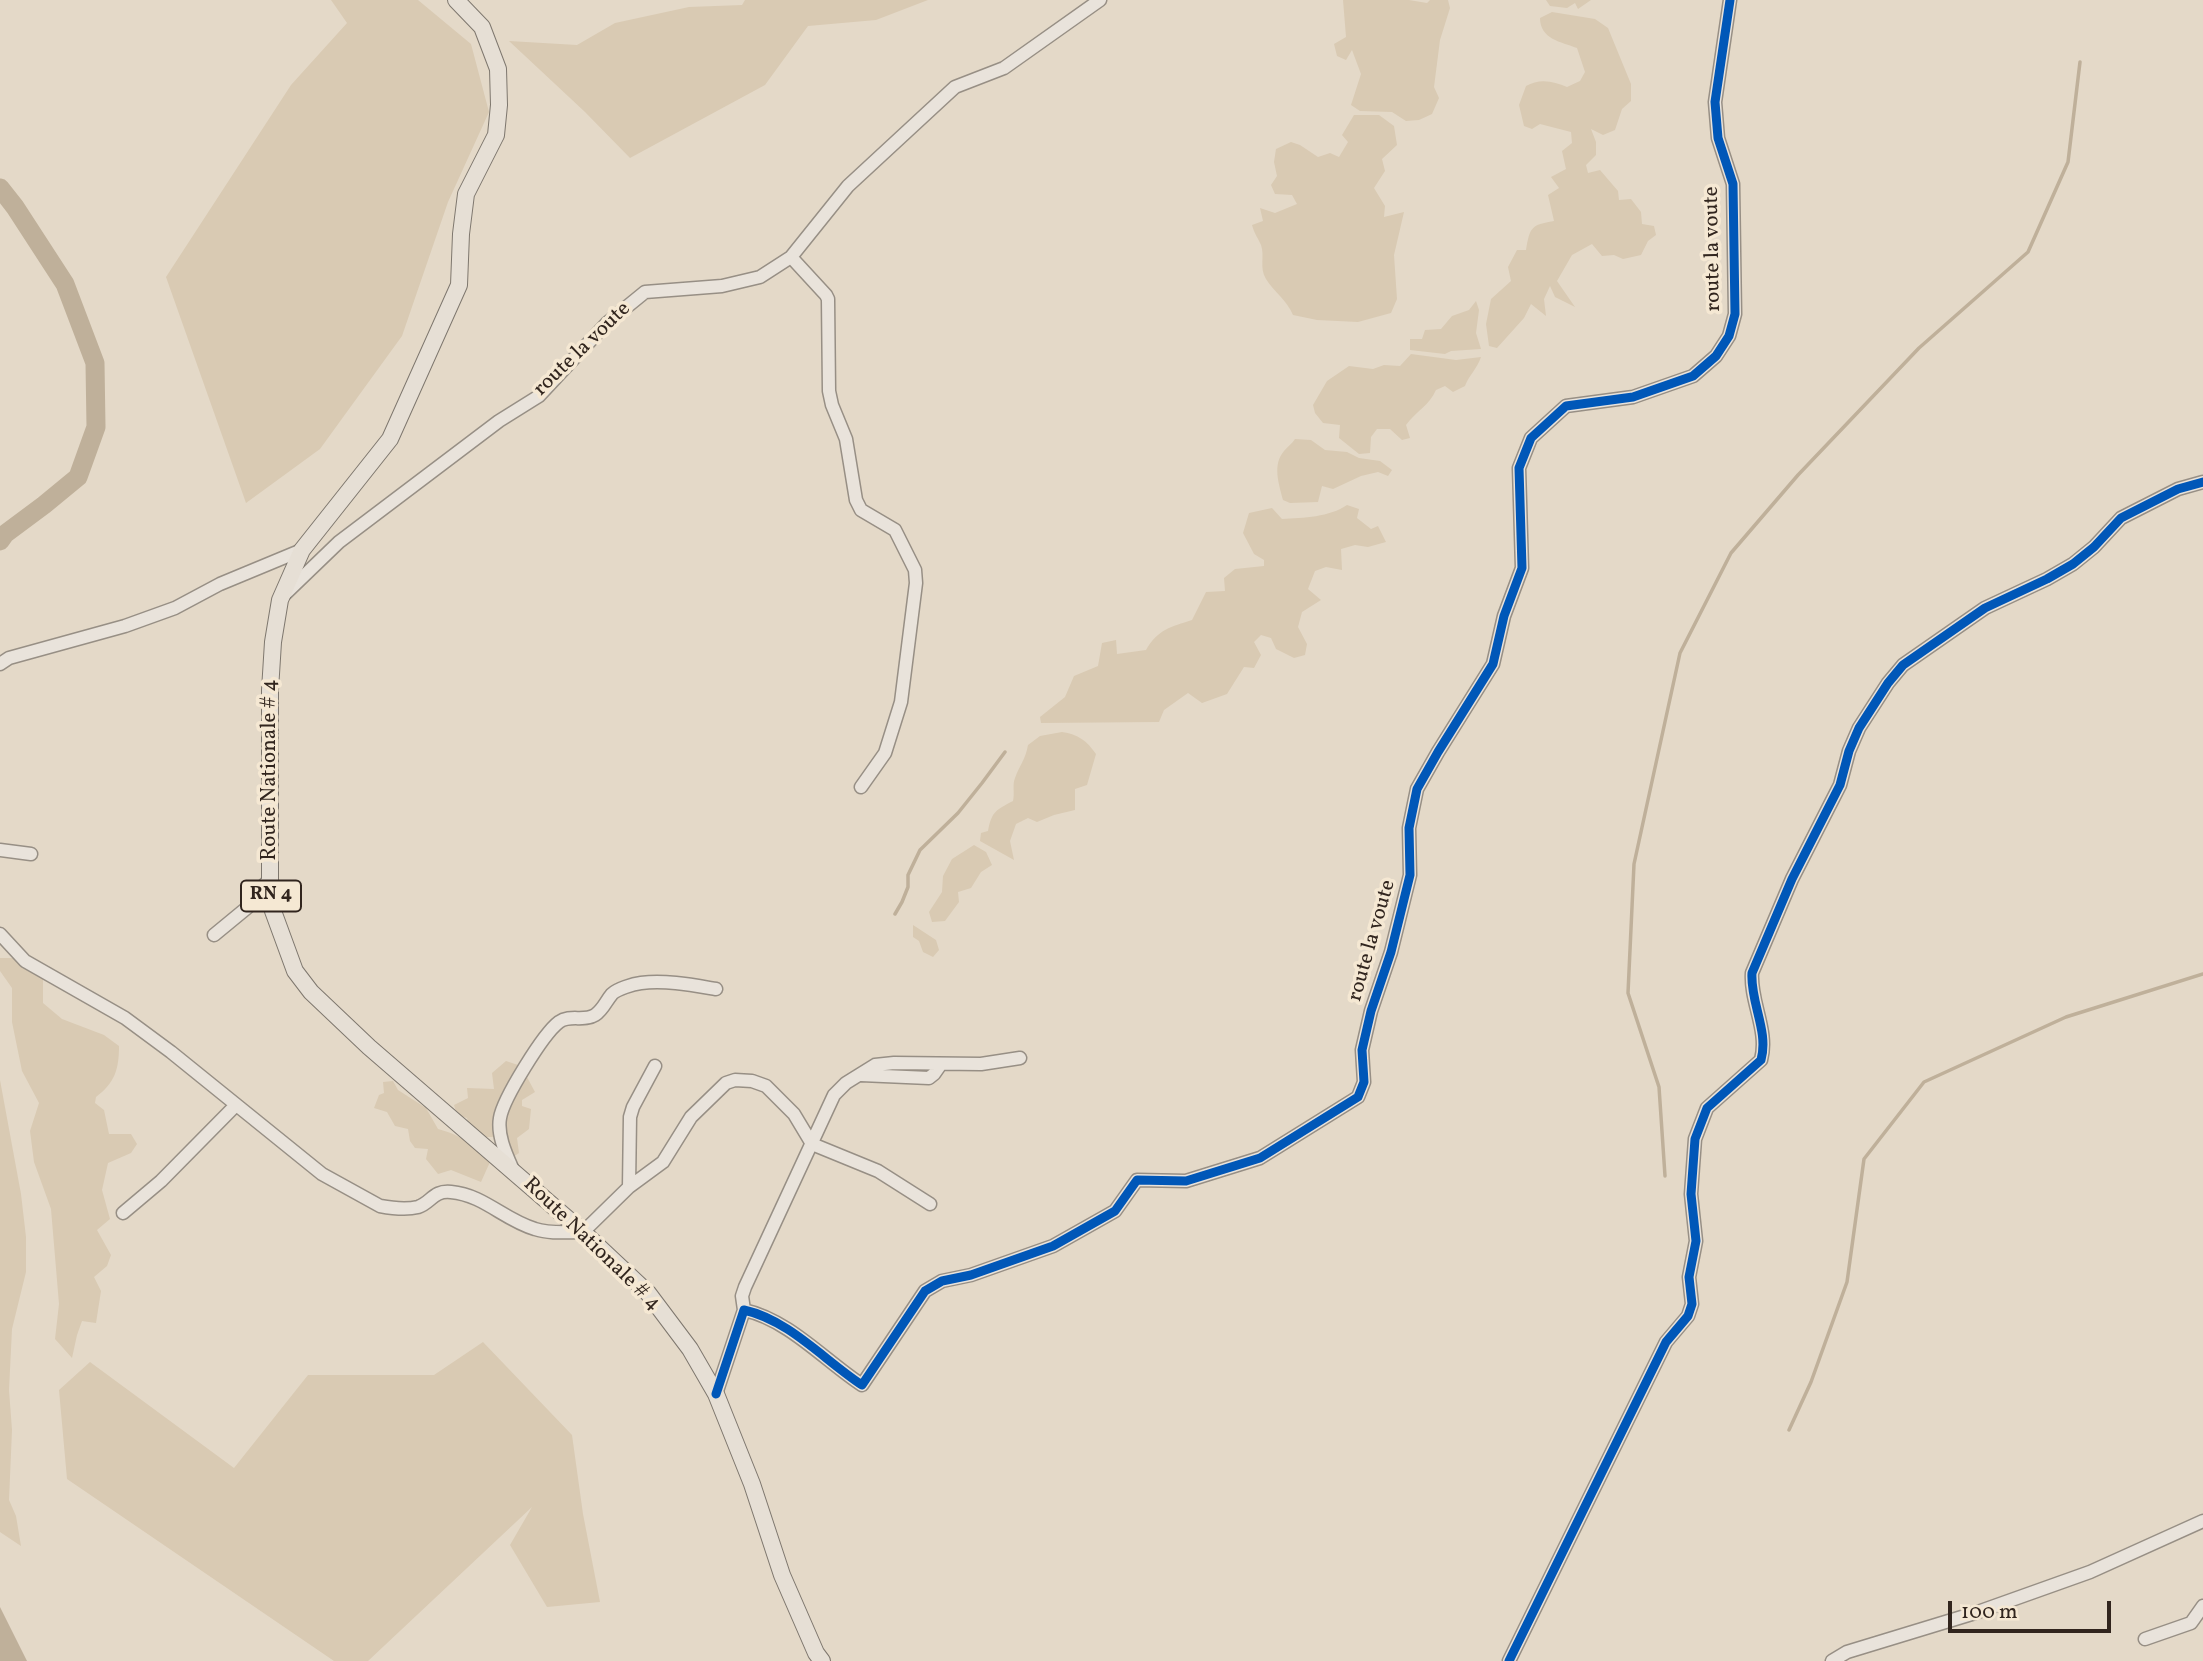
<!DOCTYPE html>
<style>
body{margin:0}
#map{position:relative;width:2203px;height:1661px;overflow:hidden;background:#e4d9c8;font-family:Vollkorn,serif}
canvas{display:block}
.scale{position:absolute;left:1948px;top:1601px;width:163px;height:32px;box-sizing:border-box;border:4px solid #31251e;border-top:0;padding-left:9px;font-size:21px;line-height:24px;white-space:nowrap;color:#31251e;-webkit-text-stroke:5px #f5e8d3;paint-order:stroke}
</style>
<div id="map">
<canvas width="2203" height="1661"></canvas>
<div class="scale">100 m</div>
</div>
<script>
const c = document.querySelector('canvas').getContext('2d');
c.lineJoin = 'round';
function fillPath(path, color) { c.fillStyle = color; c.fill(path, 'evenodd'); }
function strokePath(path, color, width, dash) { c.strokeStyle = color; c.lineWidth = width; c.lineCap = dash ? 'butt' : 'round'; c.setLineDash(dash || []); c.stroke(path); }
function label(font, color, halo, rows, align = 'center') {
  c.font = font + ' Vollkorn,serif'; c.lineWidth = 7; c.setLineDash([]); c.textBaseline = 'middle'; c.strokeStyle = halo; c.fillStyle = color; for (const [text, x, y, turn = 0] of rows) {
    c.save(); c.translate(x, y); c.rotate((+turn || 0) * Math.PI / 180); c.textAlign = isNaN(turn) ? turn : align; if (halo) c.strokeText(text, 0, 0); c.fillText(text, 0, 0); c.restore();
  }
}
const green = new Path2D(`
 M 331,0 L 418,0 L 471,44 L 489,112 L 448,202 L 402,336 L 320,449 L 246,503 L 166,277 L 291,85 L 347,23 Z
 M 745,0 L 928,0 L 876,20 L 808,26 L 765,85 L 630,158 L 585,112 L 509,41 L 577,45 L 615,23 L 689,7 L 742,5 Z
 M 1343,0 L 1409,0 L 1427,3 L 1430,0 L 1448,0 L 1450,8 L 1440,40 L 1434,87 L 1439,98 L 1432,114 L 1419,120 L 1406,121 L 1392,112 L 1360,111 L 1351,105 L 1361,74 L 1352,50 L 1346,60 L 1337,56 L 1334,44 L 1346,37 Z
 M 1546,0 L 1591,0 L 1578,9 L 1575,3 L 1567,8 L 1550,6 Z
 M 1552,12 L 1595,19 L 1608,28 L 1631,84 L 1631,101 L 1622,109 L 1615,130 L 1603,135 L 1591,129 L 1596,142 L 1596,155 L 1586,165 L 1588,173 L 1600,170 L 1618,191 L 1619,200 L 1631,199 L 1641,212 L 1642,224 L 1654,226 L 1656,235 L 1648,241 L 1641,255 L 1623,259 L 1614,255 L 1602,256 L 1592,244 L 1572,255 L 1557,281 L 1575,307 L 1555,297 L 1550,286 L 1544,299 L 1546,316 L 1531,304 L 1524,318 L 1497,348 L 1489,346 L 1486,324 L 1491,299 L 1511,281 L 1508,267 L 1517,250 L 1526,250 C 1530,227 1531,225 1554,221 L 1548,195 L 1559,188 L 1551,177 L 1566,169 L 1562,151 L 1572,143 L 1571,132 L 1540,124 L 1532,129 L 1524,126 L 1519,105 L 1526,86 C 1539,78 1554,81 1567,87 L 1580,81 L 1585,72 L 1577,48 C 1561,42 1540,39 1540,18 Z
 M 1354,115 L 1379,115 L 1394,126 L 1397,145 L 1382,159 L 1385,171 L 1374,188 L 1385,206 L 1384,217 L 1404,212 L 1394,255 L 1397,299 L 1391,313 L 1358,322 L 1317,320 L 1293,315 C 1287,300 1274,292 1266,279 C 1259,268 1265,256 1261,245 C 1258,238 1254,233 1252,225 L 1263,221 L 1260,208 L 1275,213 L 1297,204 L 1292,195 L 1275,194 L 1271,185 L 1277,176 L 1274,162 L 1276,149 L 1291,142 L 1300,145 L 1318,157 L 1330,153 L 1339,157 L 1348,142 L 1342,135 Z
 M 1476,301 L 1479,310 L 1476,333 L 1481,349 L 1451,351 L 1445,354 L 1410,350 L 1410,339 L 1422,339 L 1425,330 L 1441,329 L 1452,316 L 1469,310 Z
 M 1411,354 L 1456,360 L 1481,357 C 1477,369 1469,375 1465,386 L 1453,392 L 1445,386 L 1436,390 C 1429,406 1416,411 1406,425 L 1410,438 L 1402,440 L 1390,429 L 1377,429 L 1371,437 L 1370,453 L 1359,454 L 1339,438 L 1340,425 L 1323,423 L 1315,413 L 1313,405 L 1327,381 L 1349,366 L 1373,369 L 1384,365 L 1400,366 Z
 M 1295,439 L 1311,440 L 1325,450 L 1347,452 L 1359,458 L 1380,461 L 1392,470 L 1388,476 L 1378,472 L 1361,476 L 1333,489 L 1322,486 L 1318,502 L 1290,503 L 1283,500 C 1279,484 1272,465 1284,451 C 1288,446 1292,444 1295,439 Z
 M 1347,505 L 1359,509 L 1357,518 L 1371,529 L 1378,526 L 1386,542 L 1368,547 L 1355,545 L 1341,549 L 1342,570 L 1326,567 L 1315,571 L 1308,589 L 1321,600 L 1302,612 L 1298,627 L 1307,644 L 1305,655 L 1294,658 L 1276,649 L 1271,638 L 1261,635 L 1254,642 L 1261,655 L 1254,668 L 1244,667 L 1227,694 L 1202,703 L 1188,693 L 1164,710 L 1159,722 L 1041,723 L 1040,717 L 1065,697 L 1074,676 L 1098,666 L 1102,643 L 1116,640 L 1117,654 L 1146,650 C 1158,629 1171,627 1192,620 L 1206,592 L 1225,591 L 1224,578 L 1235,569 L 1264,566 L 1264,560 L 1254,554 L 1243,533 L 1249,513 L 1272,508 L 1282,519 C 1303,518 1330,517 1347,505 Z
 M 1062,732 C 1078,734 1087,741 1096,754 L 1087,785 L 1075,789 L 1075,810 L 1054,815 L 1037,822 L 1028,818 L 1016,824 L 1010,841 L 1014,860 L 980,841 L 981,833 L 988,831 C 992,811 996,810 1013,801 C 1015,793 1012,785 1015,778 C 1020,764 1025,761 1028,745 L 1040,736 Z
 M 974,845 L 986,852 L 992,865 L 981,872 L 971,888 L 958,892 L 959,902 L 945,921 L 932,922 L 929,912 L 942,892 L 943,876 L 952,859 Z
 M 913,925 L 936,940 L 939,950 L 933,957 L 923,952 L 919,941 L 913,937 Z
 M 0,958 L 14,958 L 43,979 L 43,1003 L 62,1019 L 104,1035 L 119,1046 C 119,1069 115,1083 96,1097 L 95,1103 L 104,1110 L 109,1134 L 131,1134 L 137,1144 L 131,1153 L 108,1163 L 102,1190 L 110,1219 L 97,1230 L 111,1255 L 107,1266 L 94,1277 L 101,1291 L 96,1323 L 82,1321 L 77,1335 L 72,1358 L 55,1339 L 59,1304 L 51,1209 L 34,1162 L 30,1131 L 39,1103 L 22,1071 L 12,1022 L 12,988 L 0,971 Z
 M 506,1061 L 521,1066 L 535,1092 L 522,1100 L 522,1106 L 531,1109 L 529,1129 L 517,1138 L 519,1153 L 510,1159 L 497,1137 L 481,1137 L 469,1126 L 467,1118 L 457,1115 L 454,1105 L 468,1098 L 467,1088 L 494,1089 L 492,1073 Z
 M 0,1080 L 21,1194 L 26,1237 L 26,1272 L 12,1329 L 9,1390 L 12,1430 L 9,1500 L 16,1516 L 21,1546 L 0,1532 Z
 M 393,1081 L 398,1090 L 426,1108 L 438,1129 C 461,1135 474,1145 490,1162 L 481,1182 L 451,1170 L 438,1174 L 426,1159 L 428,1149 L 415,1148 L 410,1141 L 408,1129 L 395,1126 L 387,1112 L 374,1108 L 379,1095 L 384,1093 L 383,1082 Z
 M 483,1342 L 572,1435 L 583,1514 L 600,1602 L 547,1607 L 510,1545 L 532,1507 L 368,1661 L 334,1661 L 67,1479 L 59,1390 L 90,1362 L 234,1468 L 308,1375 L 434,1375 Z`);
const water = new Path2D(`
 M 0,1607 L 27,1661 L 0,1661 Z`);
const stream = new Path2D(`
 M 895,914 L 902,902 L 908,887 L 908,875 L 920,850 L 958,813 L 982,783 L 1005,752
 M 1665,1176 L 1659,1087 L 1628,993 L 1634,864 L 1680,653 L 1731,553 L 1798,475 L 1919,348 L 2028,252 L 2068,162 L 2080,62
 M 1789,1430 L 1811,1382 L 1847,1282 L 1864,1159 L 1924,1082 L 2066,1017 L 2203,974`);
const river = new Path2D(`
 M 0,188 L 15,207 L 65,284 L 95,363 L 96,427 L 78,477 L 44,505 L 5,534 L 0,541`);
const minor = new Path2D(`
 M 791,257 L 826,295 L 828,299 L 829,391 L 832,405 L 846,439 L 856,500 L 861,510 L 895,530 L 915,570 L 916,583 L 901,702 L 885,753 L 861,787
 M 285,594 L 339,542 L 499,421 L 539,396 L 607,323 L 645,292 L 722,286 L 760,277 L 791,257 L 848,186 L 955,87 L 1004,68 L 1100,0
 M 0,664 L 9,658 L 125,626 L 175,608 L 220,584 L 302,550
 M 0,850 L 31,854
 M 0,934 L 25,961 L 125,1018 L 171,1052 L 322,1174 L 380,1206 C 391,1208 406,1210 418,1207 C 431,1203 433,1190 451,1192 C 484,1195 504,1220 535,1229 C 550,1234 567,1232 583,1232 L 629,1187 L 663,1162 L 691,1117 L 726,1083 L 735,1080 L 752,1081 L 766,1086 L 794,1114 L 812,1144 L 878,1171 L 930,1204
 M 214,935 L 248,907 L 257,892 L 270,879
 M 861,1075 L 929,1078 L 934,1074 L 941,1064
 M 513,1170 C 506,1154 497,1135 500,1118 C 503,1099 543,1034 559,1022 C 570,1014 584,1022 595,1015 C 603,1010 606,1001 612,994 C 617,989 633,984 641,983 C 666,980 692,985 716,989
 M 629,1187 L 630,1117 L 633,1107 L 655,1066
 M 123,1213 L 161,1181 L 235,1106
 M 744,1310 L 742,1296 L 745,1287 L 834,1095 L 846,1083 L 875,1065 L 894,1063 L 981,1064 L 1020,1058
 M 716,1394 L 744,1310 C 789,1320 824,1360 862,1385 L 925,1291 L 942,1281 L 971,1275 L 1053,1246 L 1115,1211 L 1137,1180 L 1186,1181 L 1260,1158 L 1358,1097 L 1364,1082 L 1362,1050 L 1371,1011 L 1391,952 L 1410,875 L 1409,828 L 1417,789 L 1438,752 L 1493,664 L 1504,616 L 1522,568 L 1519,468 L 1531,438 L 1566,406 L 1633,397 L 1693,376 L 1716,356 L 1729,336 L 1735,314 L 1733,184 L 1718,138 L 1715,102 L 1730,0
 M 2145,1639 L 2191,1623 L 2203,1606
 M 1509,1661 L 1666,1342 L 1688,1316 L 1692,1304 L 1689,1277 L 1696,1241 L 1691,1194 L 1695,1139 L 1707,1108 L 1761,1060 C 1769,1031 1750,1002 1752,973 L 1792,879 L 1840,785 L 1849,751 L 1859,728 L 1888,683 L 1903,665 L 1985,608 L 2047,579 L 2073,564 L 2094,547 L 2121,518 L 2178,489 L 2203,482
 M 1832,1661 L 1847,1652 L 1975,1613 L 2090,1572 L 2203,1521`);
const major = new Path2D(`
 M 456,0 L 482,27 L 498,69 L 499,105 L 496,135 L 466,194 L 461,234 L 459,285 L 390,439 L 302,550 L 280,600 L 273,642 L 270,690 L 270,879 L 273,911 L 295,971 L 311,992 L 369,1047 L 583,1232 L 648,1293 L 690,1349 L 716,1394 L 752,1484 L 782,1575 L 816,1653 L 822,1661`);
const cycleway = new Path2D(`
 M 716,1394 L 744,1310 C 789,1320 824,1360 862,1385 L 925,1291 L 942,1281 L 971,1275 L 1053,1246 L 1115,1211 L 1137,1180 L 1186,1181 L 1260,1158 L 1358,1097 L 1364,1082 L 1362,1050 L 1371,1011 L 1391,952 L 1410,875 L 1409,828 L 1417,789 L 1438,752 L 1493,664 L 1504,616 L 1522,568 L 1519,468 L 1531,438 L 1566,406 L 1633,397 L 1693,376 L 1716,356 L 1729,336 L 1735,314 L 1733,184 L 1718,138 L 1715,102 L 1730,0
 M 1509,1661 L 1666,1342 L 1688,1316 L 1692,1304 L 1689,1277 L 1696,1241 L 1691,1194 L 1695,1139 L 1707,1108 L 1761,1060 C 1769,1031 1750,1002 1752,973 L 1792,879 L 1840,785 L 1849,751 L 1859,728 L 1888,683 L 1903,665 L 1985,608 L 2047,579 L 2073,564 L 2094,547 L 2121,518 L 2178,489 L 2203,482`);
const shields = [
 [271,896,60]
];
const shieldNames = [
 ["RN 4",271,896]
];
const streetNames = [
 ["route la voute",1714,249,-91],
 ["route la voute",583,350,-44],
 ["Route Nationale # 4",271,770,-90],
 ["route la voute",1373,941,-74],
 ["Route Nationale # 4",591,1245,44]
];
fillPath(green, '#d9cab3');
fillPath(water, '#bfb09a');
strokePath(stream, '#bfb09a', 3.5);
strokePath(river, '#bfb09a', 19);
strokePath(minor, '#978f85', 15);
strokePath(major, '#7e776e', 18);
strokePath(minor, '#e9e3db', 12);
strokePath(major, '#e6dfd5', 16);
strokePath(cycleway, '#0057b8', 9);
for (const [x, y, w] of shields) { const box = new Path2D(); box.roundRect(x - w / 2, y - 15.5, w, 31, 5); c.fillStyle = '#f5e8d3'; c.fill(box); strokePath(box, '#31251e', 2); }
label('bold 19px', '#31251e', null, shieldNames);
label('21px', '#31251e', '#f5e8d3', streetNames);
</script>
